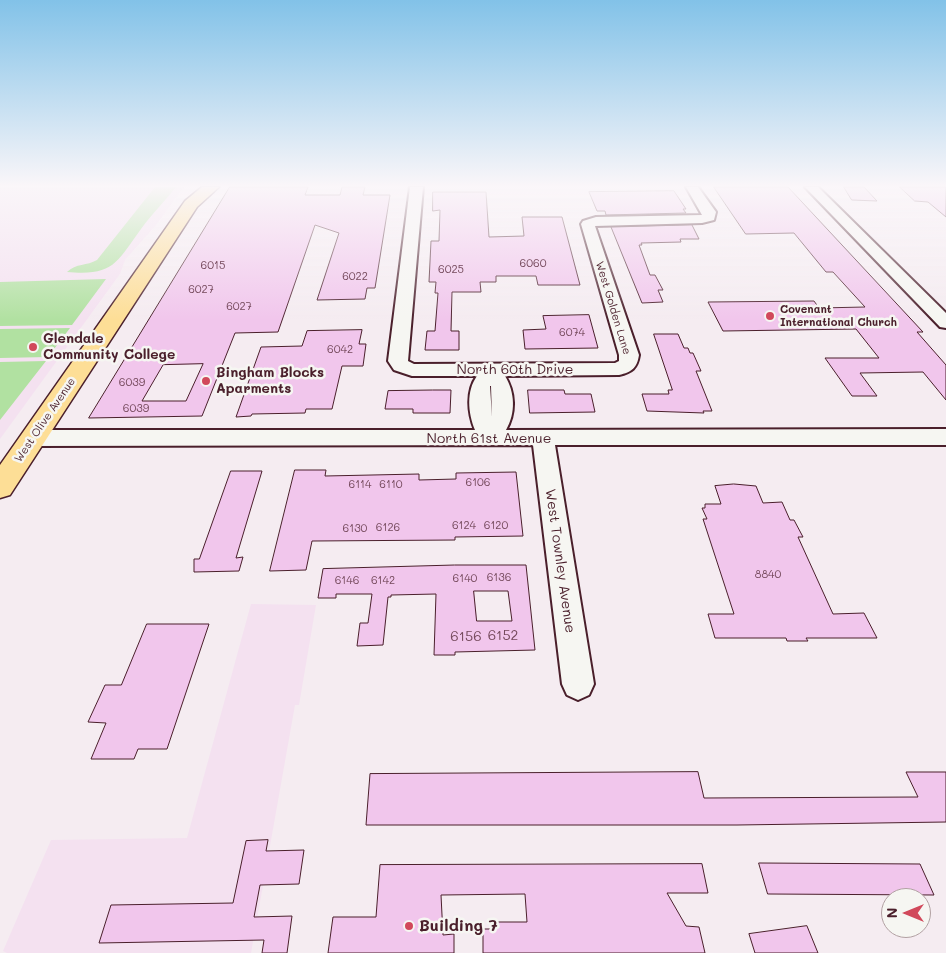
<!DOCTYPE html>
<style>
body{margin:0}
#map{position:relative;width:946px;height:953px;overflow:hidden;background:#f5ecf1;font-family:Mali,sans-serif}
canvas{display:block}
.north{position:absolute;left:881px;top:888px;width:50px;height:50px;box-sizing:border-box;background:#f6f6f2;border:1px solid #b1a0a2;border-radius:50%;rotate:270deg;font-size:14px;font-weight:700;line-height:20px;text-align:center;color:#4a1f2b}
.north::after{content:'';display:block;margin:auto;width:18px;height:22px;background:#d1495b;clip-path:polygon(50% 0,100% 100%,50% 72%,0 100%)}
</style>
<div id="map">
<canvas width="946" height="953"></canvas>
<div class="north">N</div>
</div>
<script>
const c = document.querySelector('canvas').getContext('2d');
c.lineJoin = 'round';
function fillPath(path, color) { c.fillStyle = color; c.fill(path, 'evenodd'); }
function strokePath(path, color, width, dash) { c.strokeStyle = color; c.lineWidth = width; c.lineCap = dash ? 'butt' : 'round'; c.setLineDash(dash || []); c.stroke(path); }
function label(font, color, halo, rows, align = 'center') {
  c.font = font + ' Mali,sans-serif'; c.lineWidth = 5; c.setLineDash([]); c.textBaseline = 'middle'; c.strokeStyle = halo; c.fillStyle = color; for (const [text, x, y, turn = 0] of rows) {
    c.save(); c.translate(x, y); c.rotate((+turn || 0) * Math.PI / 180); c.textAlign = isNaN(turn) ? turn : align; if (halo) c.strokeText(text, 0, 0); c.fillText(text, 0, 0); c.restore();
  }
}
const built = new Path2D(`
 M 0,187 L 184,187 L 157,224 L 125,260 L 120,274 L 0,439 Z
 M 251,604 L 316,605 L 299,705 L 295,705 L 251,953 L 7,953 L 3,951 L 51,840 L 187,838 Z`);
const green = new Path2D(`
 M 155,187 L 176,187 C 165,201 151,215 141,229 C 116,263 114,276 67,272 C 76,263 87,266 97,260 Z
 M 106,279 L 72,325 L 0,326 L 0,282 Z
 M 70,328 L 48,357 L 0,358 L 0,329 Z
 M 46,361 L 0,420 L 0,362 Z`);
const building = new Path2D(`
 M 230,187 L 308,187 L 305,195 L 340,195 L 342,187 L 365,187 L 363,195 L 390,195 L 375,288 L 367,288 L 365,299 L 317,300 L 339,233 L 315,225 L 278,332 L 235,333 L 202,416 L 89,418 ZM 203,364 L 186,401 L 142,401 L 163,365 Z
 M 714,187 L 788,187 L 923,332 L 917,332 L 946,365 L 946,400 L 923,372 L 860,373 L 877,396 L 852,396 L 825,358 L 879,358 L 856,329 L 723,331 L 708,302 L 814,301 L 819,308 L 865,307 L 833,272 L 826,272 L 794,233 L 746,234 Z
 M 844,187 L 864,187 L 877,201 L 852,200 Z
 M 900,187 L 946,187 L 946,217 L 928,202 L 915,201 Z
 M 674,191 L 686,209 L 683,209 L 686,213 L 606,215 L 605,211 L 597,211 L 589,192 Z
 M 433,192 L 486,192 L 489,237 L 524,236 L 522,217 L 562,217 L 580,285 L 538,285 L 536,276 L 496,276 L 496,282 L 480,282 L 481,292 L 452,292 L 451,331 L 459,331 L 459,350 L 425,350 L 427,331 L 435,331 L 438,293 L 435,293 L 436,282 L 429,282 L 431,241 L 439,241 L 440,210 L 433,211 Z
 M 692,225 L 699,239 L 680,239 L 681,242 L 641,243 L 642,245 L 639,245 L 650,275 L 655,275 L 663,290 L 658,290 L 663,302 L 642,303 L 611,227 Z
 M 589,315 L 598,348 L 525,349 L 523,330 L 546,329 L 543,316 Z
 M 362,330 L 359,344 L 366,344 L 363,366 L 342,366 L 332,409 L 306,409 L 305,413 L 252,414 L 251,416 L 236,417 L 261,347 L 302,346 L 307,331 Z
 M 654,334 L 678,334 L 684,348 L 688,348 L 690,353 L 693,353 L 701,371 L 696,371 L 712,411 L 703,411 L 704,413 L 647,411 L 642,394 L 669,394 L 668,390 L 672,390 Z
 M 433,390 L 451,390 L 450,413 L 413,413 L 413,409 L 385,409 L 388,391 Z
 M 528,390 L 564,390 L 565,394 L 591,394 L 595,412 L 530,413 Z
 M 295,470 L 326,470 L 325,476 L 419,474 L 419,480 L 456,479 L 456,473 L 516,472 L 523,536 L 455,537 L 455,540 L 312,541 L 306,570 L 270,571 Z
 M 231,471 L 262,471 L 236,558 L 243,557 L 239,571 L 194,572 L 194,559 L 199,559 Z
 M 734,484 L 756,486 L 763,503 L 782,502 L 790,520 L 794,520 L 803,537 L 798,537 L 833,614 L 864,613 L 877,638 L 806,638 L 808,641 L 787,641 L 786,638 L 715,638 L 708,614 L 734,614 L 703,519 L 707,519 L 702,508 L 705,508 L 705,504 L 721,504 L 715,486 Z
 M 455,565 L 526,565 L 535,650 L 455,652 L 455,655 L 434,655 L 436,594 L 391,595 L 391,597 L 388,597 L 383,645 L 357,646 L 360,623 L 368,623 L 372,594 L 336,594 L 336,598 L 318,598 L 323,569 ZM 474,591 L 508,591 L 512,621 L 477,621 Z
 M 147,624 L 209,624 L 167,749 L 138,749 L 134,759 L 91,759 L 106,723 L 88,722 L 105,685 L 121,685 Z
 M 698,772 L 704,798 L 918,797 L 906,772 L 946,772 L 946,822 L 737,825 L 366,825 L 370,774 Z
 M 268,840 L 266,851 L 304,850 L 299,884 L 260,885 L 254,917 L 292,916 L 287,953 L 262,953 L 264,940 L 99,943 L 111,905 L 233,903 L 246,841 Z
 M 759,863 L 920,864 L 934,895 L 768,894 Z
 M 702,864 L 708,893 L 667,893 L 686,926 L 699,927 L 705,953 L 483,953 L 483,929 L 495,929 L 495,922 L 527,922 L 525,894 L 441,895 L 443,935 L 454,934 L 454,953 L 328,953 L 333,917 L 376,917 L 380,865 Z
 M 807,926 L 818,953 L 755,953 L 749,934 Z`);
const minor = new Path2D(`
 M 410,187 L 423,187 L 408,361 L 414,364 L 615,363 L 619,361 L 619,355 L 581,224 L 583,221 L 596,217 L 702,215 L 686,187 L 698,187 L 716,212 L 714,220 L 702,223 L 595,226 L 639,355 C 637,368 632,372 619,375 L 505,376 C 515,392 516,413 506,430 L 946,429 L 946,445 L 555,445 L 594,684 L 589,695 L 578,700 L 567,695 L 562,684 L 533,445 L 33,446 L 25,444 L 22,438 L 25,432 L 33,430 L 475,430 C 468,413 466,391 477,376 L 412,376 L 394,370 L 388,361 ZM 490,386 L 491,386 L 492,417 Z
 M 805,187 L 818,187 L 946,313 L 946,328 L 940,327 Z`);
const major = new Path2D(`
 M 202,187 L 219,187 L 197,207 L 10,495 L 0,498 L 0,465 L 185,201 Z`);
const markers = [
 [770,316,5,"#d1495b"],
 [33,347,5,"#d1495b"],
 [206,381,5,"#d1495b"],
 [409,926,5,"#d1495b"]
];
const numberNames = [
 ["6060",533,264],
 ["6015",213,266],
 ["6025",451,270],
 ["6022",355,277],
 ["6027",201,290],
 ["6027",239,307],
 ["6074",572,333],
 ["6042",340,350],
 ["6039",132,383],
 ["6039",136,409],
 ["6106",478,483],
 ["6114",360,485],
 ["6110",391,485],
 ["6124",464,526],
 ["6120",496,526],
 ["6126",388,528],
 ["6130",355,529],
 ["8840",768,575],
 ["6136",499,578],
 ["6140",465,579],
 ["6146",347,581],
 ["6142",383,581]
];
const farStreetnames = [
 ["West Golden Lane",613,308,73],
 ["West Olive Avenue",45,420,-56]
];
const farPoinames = [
 ["Covenant",780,310],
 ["International Church",780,323]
];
const poiNames = [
 ["Glendale",43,339],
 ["Community College",43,355],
 ["Bingham Blocks",216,373],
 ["Aparments",216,389]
];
const streetNames = [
 ["North 60th Drive",515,370],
 ["North 61st Avenue",489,439],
 ["West Townley Avenue",560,561,82]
];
const nearNumbernames = [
 ["6152",503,636],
 ["6156",466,637]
];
const nearPoinames = [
 ["Building 7",419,926]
];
fillPath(built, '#f4e1f0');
fillPath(green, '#b1e1a1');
fillPath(building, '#f1c6ec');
strokePath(building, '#4a1f2b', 1);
strokePath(minor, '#4a1f2b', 4);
strokePath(major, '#4a1f2b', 3);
fillPath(minor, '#f6f6f2');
fillPath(major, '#fdde96');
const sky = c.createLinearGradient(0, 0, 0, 320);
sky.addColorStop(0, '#82c2e8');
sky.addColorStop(0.58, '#faf6f9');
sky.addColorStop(1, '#faf6f900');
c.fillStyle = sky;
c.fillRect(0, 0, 946, 320);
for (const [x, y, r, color] of markers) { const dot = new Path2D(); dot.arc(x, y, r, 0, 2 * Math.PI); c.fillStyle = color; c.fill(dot); strokePath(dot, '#f6f6f2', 2); }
label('11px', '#74495b', null, numberNames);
label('11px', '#4a1f2b', '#f6f6f2', farStreetnames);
label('bold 11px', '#4a1f2b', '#f6f6f2', farPoinames, 'left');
label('bold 14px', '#4a1f2b', '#f6f6f2', poiNames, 'left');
label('14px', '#4a1f2b', '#f6f6f2', streetNames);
label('14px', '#74495b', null, nearNumbernames);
label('bold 16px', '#4a1f2b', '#f6f6f2', nearPoinames, 'left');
</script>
